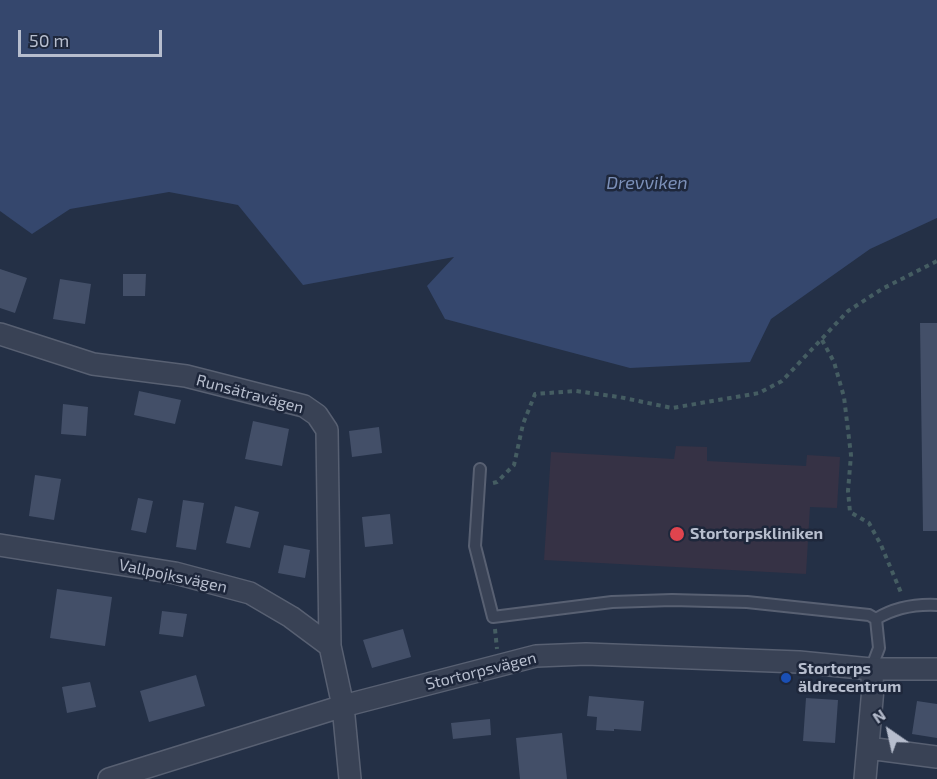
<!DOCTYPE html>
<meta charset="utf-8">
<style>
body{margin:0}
#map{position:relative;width:937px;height:779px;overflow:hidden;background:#243046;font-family:"Exo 2",sans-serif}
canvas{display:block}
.north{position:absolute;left:859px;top:701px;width:60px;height:60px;-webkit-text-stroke:4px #1e273b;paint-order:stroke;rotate:326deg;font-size:16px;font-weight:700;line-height:24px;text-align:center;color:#b7bece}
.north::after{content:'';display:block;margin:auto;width:21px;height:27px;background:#b7bece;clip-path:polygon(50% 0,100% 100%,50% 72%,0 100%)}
.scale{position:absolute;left:18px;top:30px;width:144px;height:27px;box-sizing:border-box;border:3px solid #b7bece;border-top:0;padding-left:8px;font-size:18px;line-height:21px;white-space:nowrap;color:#b7bece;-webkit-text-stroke:4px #1e273b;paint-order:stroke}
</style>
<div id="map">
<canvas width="937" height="779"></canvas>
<div class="north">N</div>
<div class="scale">50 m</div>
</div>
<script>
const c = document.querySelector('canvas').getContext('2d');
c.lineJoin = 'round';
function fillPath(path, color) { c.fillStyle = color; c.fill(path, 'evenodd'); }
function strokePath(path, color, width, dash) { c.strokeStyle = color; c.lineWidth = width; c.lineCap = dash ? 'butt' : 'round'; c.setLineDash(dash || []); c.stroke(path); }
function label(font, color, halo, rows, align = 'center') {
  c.font = font + ' "Exo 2",sans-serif'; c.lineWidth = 5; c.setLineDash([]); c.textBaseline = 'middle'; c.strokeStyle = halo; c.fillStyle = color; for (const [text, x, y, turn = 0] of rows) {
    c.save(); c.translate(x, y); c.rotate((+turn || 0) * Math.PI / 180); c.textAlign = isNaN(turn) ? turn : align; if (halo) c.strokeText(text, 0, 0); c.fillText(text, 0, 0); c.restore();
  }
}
const medical = new Path2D(`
 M 676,446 L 707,447 L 707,461 L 806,466 L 807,455 L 840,457 L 837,508 L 810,507 L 806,574 L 544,560 L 551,452 L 674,459 Z`);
const water = new Path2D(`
 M 0,0 L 937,0 L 937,218 L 870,249 L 771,319 L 750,362 L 630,368 L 445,319 L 427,286 L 454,257 L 303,285 L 238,205 L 169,192 L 70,209 L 32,234 L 0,211 Z`);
const building = new Path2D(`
 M 0,269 L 27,278 L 15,313 L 0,308 Z
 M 123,274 L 146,274 L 145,296 L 123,296 Z
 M 60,279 L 91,284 L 85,324 L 53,319 Z
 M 920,323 L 937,323 L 937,531 L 923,531 Z
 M 139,391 L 181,400 L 175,424 L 134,415 Z
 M 63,404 L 88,407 L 86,436 L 61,434 Z
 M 253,421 L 289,429 L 282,466 L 245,459 Z
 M 379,427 L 382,453 L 352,457 L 349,431 Z
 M 35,475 L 61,479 L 54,520 L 29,516 Z
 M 138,498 L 153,501 L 146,533 L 131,530 Z
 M 183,500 L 204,503 L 196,550 L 176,547 Z
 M 235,506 L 259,512 L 250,548 L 226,543 Z
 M 390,514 L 393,544 L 365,547 L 362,517 Z
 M 284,545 L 310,550 L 305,578 L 278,573 Z
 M 57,589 L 112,597 L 105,646 L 50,638 Z
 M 162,611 L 187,614 L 183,637 L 159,634 Z
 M 403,629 L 411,657 L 372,668 L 363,640 Z
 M 196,675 L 205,706 L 149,722 L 140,691 Z
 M 90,682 L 96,707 L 67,713 L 62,687 Z
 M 589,696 L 644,701 L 641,731 L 614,729 L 614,731 L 596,730 L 597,717 L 587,716 Z
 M 806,698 L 838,700 L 835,743 L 803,741 Z
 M 917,701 L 937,704 L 937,738 L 912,734 Z
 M 490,719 L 491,735 L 453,739 L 451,723 Z
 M 562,733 L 567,779 L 520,779 L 516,738 Z`);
const path = new Path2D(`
 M 822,340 L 834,362 L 844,397 L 851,455 L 848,491 L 850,512 L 869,523 L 881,545 L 902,595
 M 493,483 L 497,482 L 514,465 L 523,424 L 535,394 L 576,391 L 619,397 L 672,408 L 759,393 L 782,381 L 848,311 L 882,289 L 937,261
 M 495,629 L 497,649`);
const service = new Path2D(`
 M 480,469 L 475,546 L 493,617 L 612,602 L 672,600 L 747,602 L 869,615 L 876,619 L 879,648 L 871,669
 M 876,619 C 894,608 916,604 937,605`);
const minor = new Path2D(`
 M 0,334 L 93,364 L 186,376 L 304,406 L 317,415 L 327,430 L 330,646 L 343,706 L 350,779
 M 0,545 L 175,573 L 250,593 L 291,617 L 330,646
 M 868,748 L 937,757
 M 109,779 L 343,706 L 536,656 L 586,654 L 799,662 L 871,669 L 937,669
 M 865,779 L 873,688 L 871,669`);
const markers = [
 [677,534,8,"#e0444e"],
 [786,678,6,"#1a4fb4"]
];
const streetNames = [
 ["Runsätravägen",250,394,15],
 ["Vallpojksvägen",173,576,12],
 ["Stortorpsvägen",481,671,-14]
];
const poiNames = [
 ["Stortorpskliniken",690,534],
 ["Stortorps",798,669],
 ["äldrecentrum",798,687]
];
const waterNames = [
 ["Drevviken",647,183]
];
fillPath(medical, '#363245');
fillPath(water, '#35476d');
fillPath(building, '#434f68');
strokePath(service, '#586072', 14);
strokePath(minor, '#586072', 24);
strokePath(path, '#455d62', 4, [4.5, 4.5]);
strokePath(service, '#394255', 10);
strokePath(minor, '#394255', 21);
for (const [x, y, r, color] of markers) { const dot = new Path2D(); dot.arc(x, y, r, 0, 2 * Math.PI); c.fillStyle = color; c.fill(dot); strokePath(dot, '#1e273b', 2); }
label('16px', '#b7bece', '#1e273b', streetNames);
label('bold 16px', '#b7bece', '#1e273b', poiNames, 'left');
label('italic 18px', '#7c90b9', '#1e273b', waterNames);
</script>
